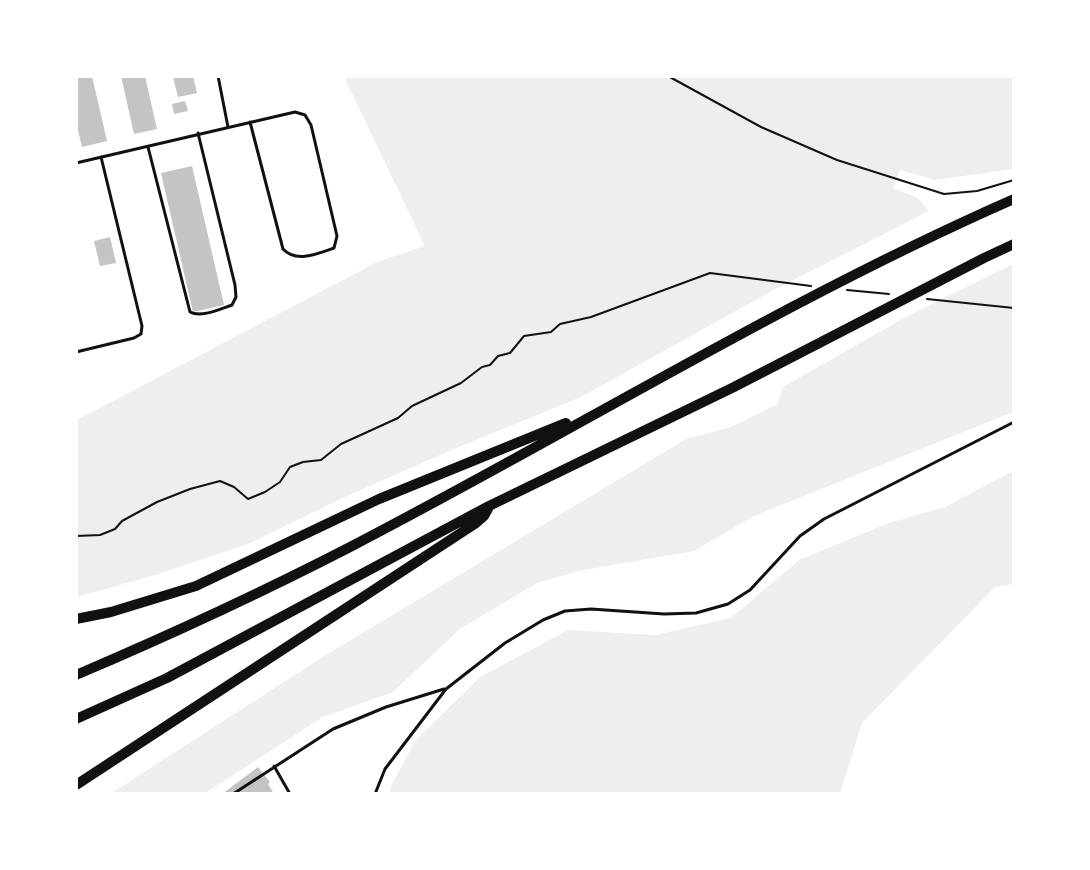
<!DOCTYPE html>
<style>
body{margin:0}
#map{position:relative;width:1090px;height:870px;overflow:hidden;background:#fff;font-family:"Asap Condensed",sans-serif}
canvas{display:block}
.frame{position:absolute;inset:0;border:78px solid #fff;pointer-events:none}
</style>
<div id="map">
<canvas width="1090" height="870"></canvas>
<div class="frame"></div>
</div>
<script>
const c = document.querySelector('canvas').getContext('2d');
c.lineJoin = 'round';
function fillPath(path, color) { c.fillStyle = color; c.fill(path, 'evenodd'); }
function strokePath(path, color, width, dash) { c.strokeStyle = color; c.lineWidth = width; c.lineCap = dash ? 'butt' : 'round'; c.setLineDash(dash || []); c.stroke(path); }
const green = new Path2D(`
 M 344,77 L 1013,77 L 1013,169 L 935,180 L 900,170 L 893,188 L 918,198 L 929,211 L 770,292 L 581,397 L 449,451 L 347,496 L 248,544 L 155,575 L 77,597 L 77,420 L 377,262 L 425,246 Z
 M 1013,264 L 1013,412 L 754,516 L 694,551 L 578,571 L 537,583 L 460,629 L 393,692 L 323,717 L 205,793 L 110,794 L 329,653 L 686,439 L 731,427 L 778,404 L 783,387 L 904,318 Z
 M 1013,471 L 1013,584 L 995,587 L 862,723 L 840,793 L 390,793 L 391,786 L 415,741 L 480,677 L 568,630 L 655,635 L 731,618 L 799,560 L 889,523 L 945,507 Z`);
const building = new Path2D(`
 M 76,76 L 92,76 L 107,141 L 82,147 L 76,121 Z
 M 121,76 L 145,76 L 157,129 L 134,134 Z
 M 193,76 L 197,93 L 178,97 L 173,77 Z
 M 185,101 L 188,111 L 174,114 L 172,104 Z
 M 192,166 L 224,305 L 193,312 L 161,173 Z
 M 110,237 L 116,263 L 100,266 L 94,241 Z
 M 258,767 L 270,782 L 268,784 L 274,794 L 222,794 Z`);
const path = new Path2D(`
 M 668,76 L 761,127 L 837,160 L 944,194 L 977,191 L 1014,180
 M 847,290 L 889,294
 M 927,299 L 1014,308
 M 76,536 L 100,535 L 115,529 L 122,521 L 157,502 L 190,489 L 220,481 L 234,487 L 248,499 L 265,492 L 280,482 L 290,467 L 303,462 L 321,460 L 341,444 L 398,418 L 412,406 L 461,383 L 482,367 L 490,365 L 498,356 L 510,353 L 524,336 L 551,332 L 560,324 L 591,317 L 710,273 L 811,286`);
const service = new Path2D(`
 M 218,76 L 228,127
 M 148,147 L 190,312 C 201,318 220,309 232,305 L 236,297 L 235,285 L 198,133
 M 76,163 L 295,112 L 305,115 L 311,125 L 337,236 L 334,248 C 317,254 296,263 283,249 L 250,122
 M 76,352 L 134,338 L 141,334 L 142,326 L 101,157
 M 274,766 L 290,794
 M 233,794 L 333,729 L 386,707 L 444,689
 M 375,794 L 385,769 L 446,689 L 505,643 L 543,620 L 565,611 L 591,609 L 664,614 L 696,613 L 728,604 L 750,590 L 800,536 L 824,519 L 1014,422`);
const motorway = new Path2D(`
 M 76,619 L 111,612 L 196,586 L 379,499 L 566,423
 M 76,675 C 170,635 263,592 354,545 C 574,431 786,299 1014,199
 M 76,719 L 167,678 L 489,506 L 734,387 L 984,258 L 1014,244
 M 76,785 L 476,523 L 484,516 L 488,509`);
fillPath(green, '#eee');
fillPath(building, '#c4c4c4');
strokePath(path, '#111', 2);
strokePath(service, '#111', 3);
strokePath(motorway, '#111', 10);
</script>
